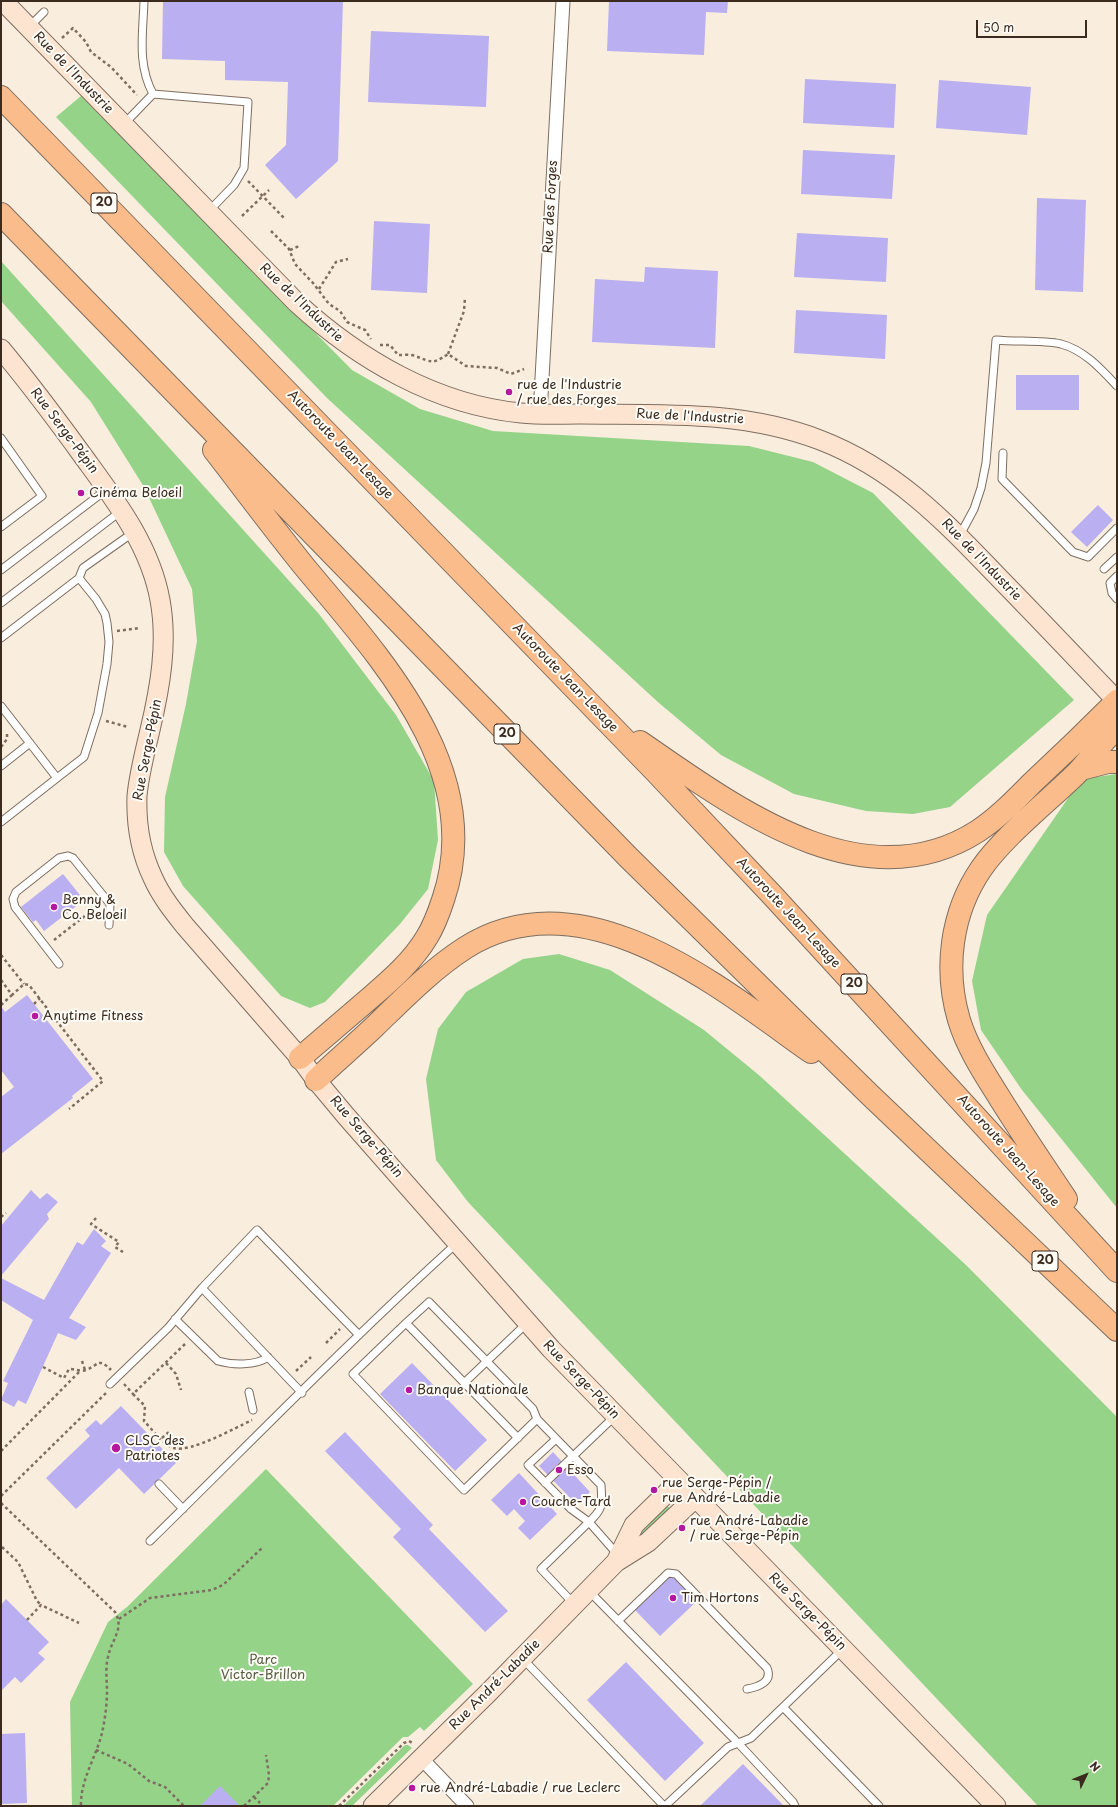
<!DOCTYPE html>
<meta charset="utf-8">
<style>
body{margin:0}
#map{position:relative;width:1118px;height:1807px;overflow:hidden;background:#f9eddd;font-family:"Playpen Sans",sans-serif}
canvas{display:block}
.frame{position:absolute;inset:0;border:2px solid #3b2a1e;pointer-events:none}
.north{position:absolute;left:1066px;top:1755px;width:40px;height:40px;-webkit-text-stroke:3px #fdfcf7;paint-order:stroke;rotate:47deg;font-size:11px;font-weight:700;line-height:16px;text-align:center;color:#3b2a1e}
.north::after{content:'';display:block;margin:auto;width:14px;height:18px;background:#3b2a1e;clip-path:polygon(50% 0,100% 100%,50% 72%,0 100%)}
.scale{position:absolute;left:976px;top:20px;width:111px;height:18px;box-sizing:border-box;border:2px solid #3b2a1e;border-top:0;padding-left:5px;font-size:12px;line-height:14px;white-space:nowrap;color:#3b2a1e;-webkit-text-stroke:3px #fdfcf7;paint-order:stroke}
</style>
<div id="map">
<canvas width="1118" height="1807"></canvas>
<div class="frame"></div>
<div class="north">N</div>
<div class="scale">50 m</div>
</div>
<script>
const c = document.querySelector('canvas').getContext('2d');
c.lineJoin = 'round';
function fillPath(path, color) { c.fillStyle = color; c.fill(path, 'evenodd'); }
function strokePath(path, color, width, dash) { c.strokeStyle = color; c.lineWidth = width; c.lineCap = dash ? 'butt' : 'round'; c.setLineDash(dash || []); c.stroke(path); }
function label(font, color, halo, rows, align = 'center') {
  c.font = font + ' "Playpen Sans",sans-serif'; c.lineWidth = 4; c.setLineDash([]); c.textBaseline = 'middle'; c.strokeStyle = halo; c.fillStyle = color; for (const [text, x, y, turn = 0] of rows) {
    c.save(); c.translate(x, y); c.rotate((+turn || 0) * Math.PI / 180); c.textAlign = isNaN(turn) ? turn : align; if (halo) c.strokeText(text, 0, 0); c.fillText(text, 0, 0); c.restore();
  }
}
const green = new Path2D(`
 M 81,96 L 352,370 L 420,409 L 493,431 L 749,446 L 813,462 L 873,493 L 1074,700 L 950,807 L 913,814 L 866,811 L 794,794 L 721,755 L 659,703 L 327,398 L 56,117 Z
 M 1,261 L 319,614 L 396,715 L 434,781 L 438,840 L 428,889 L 400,924 L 325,1002 L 310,1008 L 281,996 L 183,886 L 164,852 L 165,797 L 186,704 L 197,641 L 192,589 L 144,487 L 91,402 L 1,301 Z
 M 1117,774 L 1117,1208 L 1022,1090 L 981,1030 L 972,981 L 987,915 L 1071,794 L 1088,778 Z
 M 559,954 L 610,970 L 704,1030 L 760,1076 L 966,1265 L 1117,1417 L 1117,1806 L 1038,1806 L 468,1202 L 436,1160 L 426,1079 L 438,1029 L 466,992 L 523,959 Z
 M 266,1469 L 473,1684 L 424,1731 L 420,1727 L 408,1737 L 403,1737 L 333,1806 L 72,1806 L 70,1702 L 108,1622 L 127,1607 Z
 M 667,1505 L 672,1511 L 644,1536 L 641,1533 Z
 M 405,1745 L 408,1745 L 412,1748 L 352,1806 L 343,1806 Z`);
const building = new Path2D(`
 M 163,1 L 343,1 L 338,161 L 296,199 L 265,165 L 286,145 L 288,82 L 225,80 L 225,61 L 162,59 Z
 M 609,1 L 728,1 L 727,13 L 706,12 L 704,55 L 607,51 Z
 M 371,31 L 489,36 L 486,107 L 368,102 Z
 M 805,79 L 896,84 L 894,128 L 803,123 Z
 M 939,80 L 1031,87 L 1027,135 L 936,128 Z
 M 803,150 L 895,155 L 892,199 L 801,194 Z
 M 1037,198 L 1086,200 L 1083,292 L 1035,290 Z
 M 374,221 L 430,224 L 427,293 L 371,290 Z
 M 797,233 L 888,238 L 886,282 L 794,277 Z
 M 645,267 L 718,271 L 715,348 L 592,342 L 595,279 L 644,282 Z
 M 796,310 L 887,315 L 885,359 L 794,353 Z
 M 1016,375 L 1079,375 L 1079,410 L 1016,410 Z
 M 1098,505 L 1113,520 L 1087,547 L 1071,532 Z
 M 63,874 L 84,900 L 44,931 L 36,920 L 33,922 L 21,907 Z
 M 27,995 L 93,1079 L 72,1096 L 73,1098 L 1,1154 L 1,1097 L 14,1087 L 1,1070 L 1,1006 L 5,1012 Z
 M 31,1190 L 40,1199 L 47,1193 L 58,1202 L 47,1214 L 49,1219 L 1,1276 L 1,1226 Z
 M 94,1229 L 106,1241 L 101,1246 L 111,1253 L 69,1318 L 86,1327 L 76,1340 L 58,1333 L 26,1404 L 18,1400 L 14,1407 L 1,1400 L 8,1383 L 3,1381 L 33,1320 L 1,1300 L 1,1278 L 44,1300 L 77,1242 L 83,1245 Z
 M 412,1363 L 487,1440 L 455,1471 L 380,1394 Z
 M 121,1406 L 176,1463 L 144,1494 L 119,1468 L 76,1509 L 46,1478 L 90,1436 L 85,1430 L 96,1420 L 101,1425 Z
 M 345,1432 L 433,1525 L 429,1529 L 508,1611 L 485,1632 L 393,1537 L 401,1529 L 325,1451 Z
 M 553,1452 L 590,1492 L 577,1505 L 539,1466 Z
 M 519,1473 L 557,1514 L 530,1540 L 518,1528 L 525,1521 L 514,1509 L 507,1516 L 491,1500 Z
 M 672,1574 L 698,1600 L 660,1636 L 634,1609 Z
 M 6,1599 L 49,1642 L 38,1653 L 45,1659 L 21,1683 L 15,1677 L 1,1691 L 1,1605 Z
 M 626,1662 L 704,1743 L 665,1781 L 587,1700 Z
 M 25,1733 L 27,1803 L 1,1804 L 1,1734 Z
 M 743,1764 L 784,1806 L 700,1806 Z
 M 220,1786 L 238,1804 L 236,1806 L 200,1806 Z`);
const path = new Path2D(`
 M 62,38 L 73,28 L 86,42 L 91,52 L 111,67 L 137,95
 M 248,181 L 284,218
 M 242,216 L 269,190
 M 271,231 L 289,249 L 295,264 L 313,283 L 329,304 L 340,311 L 347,322 L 365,330 L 371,339
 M 290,250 L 299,246
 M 319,289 L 336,262 L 348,259
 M 380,345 L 390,345 L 398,355 C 403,355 411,354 415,356 C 432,362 432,365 448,354 L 466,366 L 497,368 L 511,374 L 524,369
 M 448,354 L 464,311 L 465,298
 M 117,631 L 140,628
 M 106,721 L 128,727
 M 1,747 L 7,739 L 7,732
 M 54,940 L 90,912
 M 1,955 L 24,984
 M 1,980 L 12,995 L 24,984 L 29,985 L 103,1081 L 69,1109
 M 34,1004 L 40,998
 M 1,1005 L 12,995
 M 57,1021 L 68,1012
 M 1,1217 L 6,1213
 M 96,1218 L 91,1224 L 119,1242 L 115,1247 L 123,1252
 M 326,1343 L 340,1329
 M 185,1344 L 133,1394 L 145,1406 L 144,1421 C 152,1429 163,1445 174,1448 C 190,1453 235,1428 252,1420
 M 82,1361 L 85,1370
 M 166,1363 L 176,1374 L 181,1390
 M 43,1367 L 64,1378 L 69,1369 C 75,1369 81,1372 86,1370 C 99,1365 98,1357 111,1370
 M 296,1371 L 311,1357
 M 124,1384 L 133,1394
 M 162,1438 L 170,1431
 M 1,1451 L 81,1370
 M 1,1496 L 106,1393
 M 1,1503 L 115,1612 C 125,1629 111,1640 108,1657 C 105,1668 107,1680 107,1691 C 107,1705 105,1719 102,1733 C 96,1757 80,1781 81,1806
 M 2,1547 L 18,1562 L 37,1601 L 41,1605
 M 119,1619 L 150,1598 L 212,1590 L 223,1585 L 262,1548
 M 27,1620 L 41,1605 L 79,1623
 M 96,1750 L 128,1764 L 149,1781 L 165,1787 L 184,1806
 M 254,1797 L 260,1803
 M 244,1806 L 268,1783 L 269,1775 L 266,1755
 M 339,1806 L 404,1743 L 409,1741 L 414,1744`);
const lane = new Path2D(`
 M 144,1 C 143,34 137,64 153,94
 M 29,27 L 44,12
 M 124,124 L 153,94 L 248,102 L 244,168 L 234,185 L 208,212
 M 1,438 L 42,496 L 1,527
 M 1003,453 L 1002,479 L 1073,552 L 1088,557 L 1117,528
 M 960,535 L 974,509 L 981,488 L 986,463 L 996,340 C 1016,342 1042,340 1061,344 C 1084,350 1101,369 1117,386
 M 1104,569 L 1117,557
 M 1,570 L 106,490
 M 1117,576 L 1110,583 L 1112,593 L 1117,599
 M 1,603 L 121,511
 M 1,638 L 79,578 L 83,568 L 134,532
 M 1,706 L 57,778 L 84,757 L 98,713 L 107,664 L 109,642 L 107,623 L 105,614 L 96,599 L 79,578
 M 1,766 L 30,743
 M 1,822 L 57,778
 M 59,964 L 15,907 L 13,899 L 16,892 L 59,858 L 68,856 L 73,858 L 110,904 L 109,925
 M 202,1288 L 302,1393
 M 175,1319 L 218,1361 C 232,1365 256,1366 268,1357
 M 406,1323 L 429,1302 L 533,1409 L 537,1419 L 601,1485 C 602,1504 604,1508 589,1522 L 571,1509 L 528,1465 L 556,1439
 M 464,1383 L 527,1323
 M 110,1384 L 168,1328 L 202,1288 L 257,1230 L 359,1335
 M 249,1392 L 253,1410
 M 518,1438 L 406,1323 L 353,1374 L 464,1490 L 537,1419
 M 545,1483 L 615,1416
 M 159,1484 L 183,1509
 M 150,1541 C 252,1441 351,1339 457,1243
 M 589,1591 L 738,1743 L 793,1802 L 795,1806
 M 574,1604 L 541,1569 L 589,1522 L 618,1555
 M 618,1621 L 668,1573 L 676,1574 L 767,1668 C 773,1682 758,1687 747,1689
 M 523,1659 L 664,1806
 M 783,1707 L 879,1806
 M 665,1806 L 728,1747 L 751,1738 L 843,1649`);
const street = new Path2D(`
 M 540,414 L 563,1
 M 421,1758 L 467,1806`);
const secondary = new Path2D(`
 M 3,1 L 297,303 C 358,359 436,405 521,413 C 540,415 559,414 579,414 C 661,415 742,410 820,440 C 898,470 948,525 1004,583 C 1042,622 1080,662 1117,701
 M 1,349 C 30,384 57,420 83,456 C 115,500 150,545 160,600 C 168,643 160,688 150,730 C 145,752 139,774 137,796 C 136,824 141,853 153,878 C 161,896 173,911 185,926 L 300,1058 L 316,1080 L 346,1116 L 551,1349 L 996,1806
 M 616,1562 L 634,1525 L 679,1481
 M 373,1806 L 488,1693 L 616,1562 L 648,1542 L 695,1498`);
const highway = new Path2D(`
 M 1,97 L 655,771 L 773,896 L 1117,1271
 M 1,214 L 629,858 L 869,1094 L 1117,1330
 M 214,450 C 245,490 276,532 308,571 C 383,661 487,772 443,900 C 439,912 434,926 427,937 C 411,964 386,984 363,1004 C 342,1022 321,1040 300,1058
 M 640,742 C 733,806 863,905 978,831 C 998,818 1015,800 1032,783 C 1061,756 1089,729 1117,701
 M 1081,769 L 1108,762 L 1117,762
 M 316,1080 C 335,1062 355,1045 374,1027 C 403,999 431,970 465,948 C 582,873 719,987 811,1052
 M 1066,1199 C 1042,1163 1018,1128 996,1092 C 982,1070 967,1046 959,1020 C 944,969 951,913 981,869 C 1003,837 1046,803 1075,775 C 1090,760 1101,742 1117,728`);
const markers = [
 [509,392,4,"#b5179e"],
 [81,493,4,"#b5179e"],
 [54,907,4,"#b5179e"],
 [35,1016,4,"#b5179e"],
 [409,1390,4,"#b5179e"],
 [116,1448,5,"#b5179e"],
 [559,1470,4,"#b5179e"],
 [654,1490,4,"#b5179e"],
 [523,1502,4,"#b5179e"],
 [682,1528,4,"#b5179e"],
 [673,1598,4,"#b5179e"],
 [412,1788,4,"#b5179e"]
];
const shields = [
 [104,203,26],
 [507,734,26],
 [854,984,26],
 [1045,1261,26]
];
const shieldNames = [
 ["20",104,203],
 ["20",507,734],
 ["20",854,984],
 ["20",1045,1261]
];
const streetNames = [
 ["Rue de l'Industrie",73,73,46],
 ["Rue des Forges",551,207,-87],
 ["Rue de l'Industrie",301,303,43],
 ["Rue de l'Industrie",690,417,3],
 ["Rue Serge-Pépin",64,431,53],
 ["Autoroute Jean-Lesage",340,445,46],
 ["Rue de l'Industrie",981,560,46],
 ["Autoroute Jean-Lesage",565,678,46],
 ["Rue Serge-Pépin",148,750,-79],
 ["Autoroute Jean-Lesage",788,913,47],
 ["Rue Serge-Pépin",366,1137,49],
 ["Autoroute Jean-Lesage",1008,1151,48],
 ["Rue Serge-Pépin",581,1380,46],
 ["Rue Serge-Pépin",807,1612,45],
 ["Rue André-Labadie",495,1685,-45]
];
const poiNames = [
 ["rue de l'Industrie",517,385],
 ["/ rue des Forges",517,400],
 ["Cinéma Beloeil",89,493],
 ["Benny &",62,900],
 ["Co. Beloeil",62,915],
 ["Anytime Fitness",43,1016],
 ["Banque Nationale",417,1390],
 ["CLSC des",125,1441],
 ["Patriotes",125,1456],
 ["Esso",567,1470],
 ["rue Serge-Pépin /",662,1483],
 ["rue André-Labadie",662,1498],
 ["Couche-Tard",531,1502],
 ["rue André-Labadie",690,1521],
 ["/ rue Serge-Pépin",690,1536],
 ["Tim Hortons",681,1598],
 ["rue André-Labadie / rue Leclerc",420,1788]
];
const parkNames = [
 ["Parc",263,1660],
 ["Victor-Brillon",263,1675]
];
fillPath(green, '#95d389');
fillPath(building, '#b9aff1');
strokePath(lane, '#7e6e61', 9);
strokePath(street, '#7e6e61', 15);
strokePath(secondary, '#7e6e61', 21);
strokePath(highway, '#7e6e61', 24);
strokePath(path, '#7e6e61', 2.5, [3, 3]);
strokePath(lane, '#fff', 7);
strokePath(street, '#fff', 13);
strokePath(secondary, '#fde4d0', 19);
strokePath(highway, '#f9bc8a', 22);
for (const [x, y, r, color] of markers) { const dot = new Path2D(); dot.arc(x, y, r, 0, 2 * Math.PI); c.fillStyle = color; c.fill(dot); strokePath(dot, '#fdfcf7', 1.5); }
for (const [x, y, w] of shields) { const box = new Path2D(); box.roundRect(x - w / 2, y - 10, w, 20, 3); c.fillStyle = '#fdfcf7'; c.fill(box); strokePath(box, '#3b2a1e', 1); }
label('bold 12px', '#3b2a1e', null, shieldNames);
label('13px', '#3b2a1e', '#fdfcf7', streetNames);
label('13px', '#3b2a1e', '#fdfcf7', poiNames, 'left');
label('13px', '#565d3e', '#fdfcf7', parkNames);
</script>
